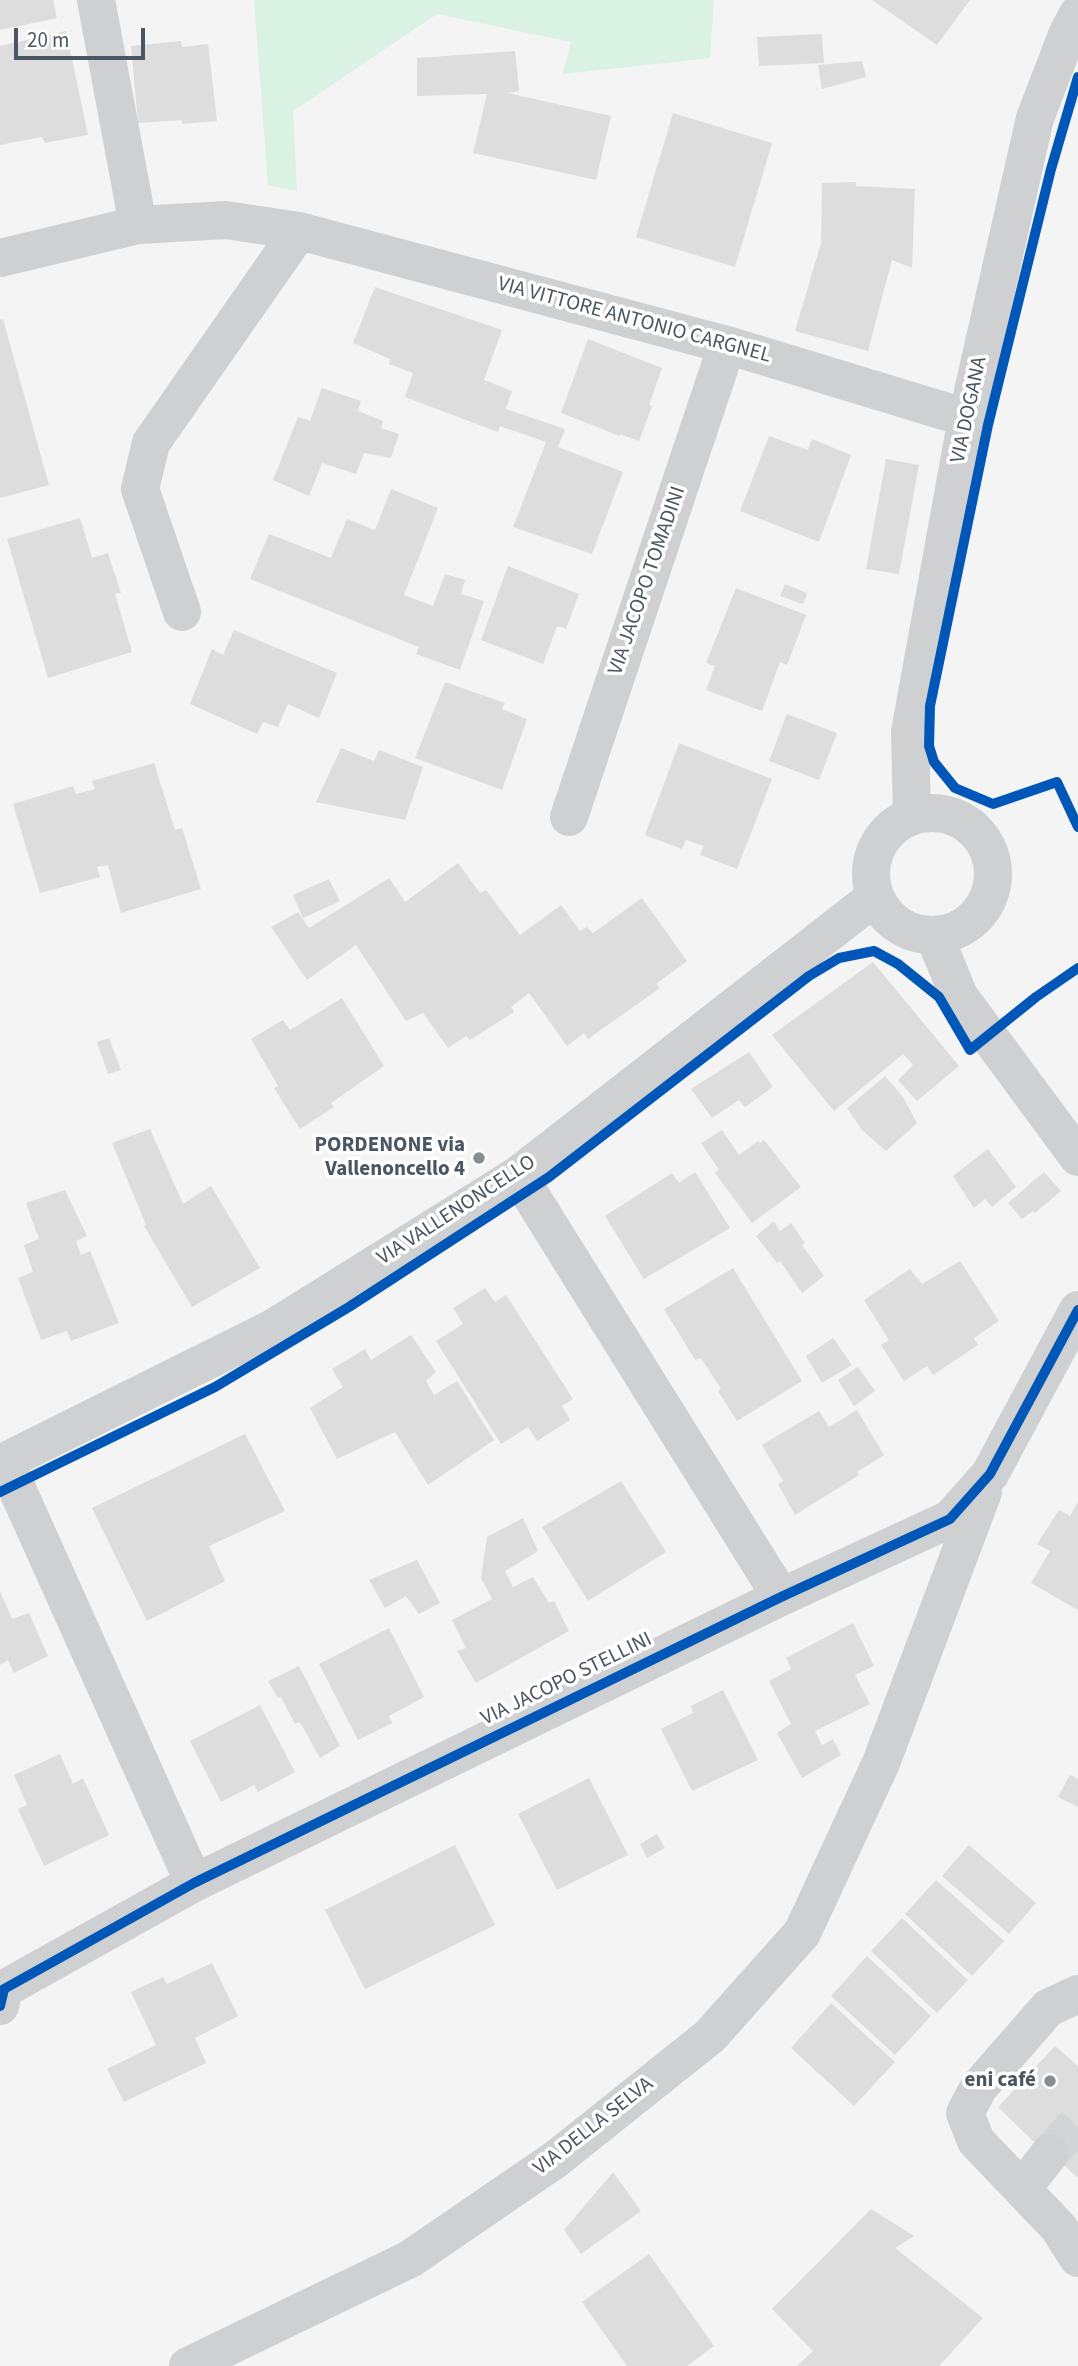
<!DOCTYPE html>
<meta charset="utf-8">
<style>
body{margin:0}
#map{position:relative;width:1078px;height:2366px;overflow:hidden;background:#f4f4f4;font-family:"Source Sans 3",sans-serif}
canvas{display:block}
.scale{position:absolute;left:14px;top:28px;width:131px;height:32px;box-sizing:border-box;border:4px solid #4a5661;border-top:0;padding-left:9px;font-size:21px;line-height:24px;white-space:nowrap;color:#4a5661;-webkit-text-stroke:5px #fff;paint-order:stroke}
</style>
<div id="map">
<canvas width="1078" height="2366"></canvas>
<div class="scale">20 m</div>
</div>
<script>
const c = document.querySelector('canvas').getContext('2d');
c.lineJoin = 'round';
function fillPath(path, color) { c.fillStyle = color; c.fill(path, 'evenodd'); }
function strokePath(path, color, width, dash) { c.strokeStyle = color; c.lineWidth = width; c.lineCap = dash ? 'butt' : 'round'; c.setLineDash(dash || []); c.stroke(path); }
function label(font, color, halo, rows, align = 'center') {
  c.font = font + ' "Source Sans 3",sans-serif'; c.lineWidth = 7; c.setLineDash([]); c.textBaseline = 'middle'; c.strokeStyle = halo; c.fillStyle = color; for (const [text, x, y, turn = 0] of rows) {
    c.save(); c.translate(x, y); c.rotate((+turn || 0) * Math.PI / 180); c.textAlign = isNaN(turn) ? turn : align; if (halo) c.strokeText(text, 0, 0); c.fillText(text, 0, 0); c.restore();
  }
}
const green = new Path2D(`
 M 254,0 L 714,0 L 710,58 L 563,74 L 571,42 L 437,14 L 293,111 L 297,191 L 268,185 Z`);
const building = new Path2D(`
 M 0,0 L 53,0 L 57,18 L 0,30 Z
 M 872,0 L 970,0 L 937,45 Z
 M 66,31 L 88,135 L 45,143 L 42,137 L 0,145 L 0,46 Z
 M 822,34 L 824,63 L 759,66 L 757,37 Z
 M 181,41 L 182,47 L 208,44 L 217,121 L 182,124 L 182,120 L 138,123 L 131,46 Z
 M 515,51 L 519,91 L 507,93 L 611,116 L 596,180 L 473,153 L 487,94 L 417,96 L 417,58 Z
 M 862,61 L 866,77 L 822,89 L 818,65 Z
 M 673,113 L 772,143 L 735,267 L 636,237 Z
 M 856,182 L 856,186 L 915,189 L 912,268 L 892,260 L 868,351 L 795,331 L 821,243 L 822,183 Z
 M 375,287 L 502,330 L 484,380 L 512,391 L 506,409 L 565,429 L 558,447 L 623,472 L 592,554 L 513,527 L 546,442 L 500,426 L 498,432 L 405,397 L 413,373 L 389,364 L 390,359 L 353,343 Z
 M 3,319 L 49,485 L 0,498 L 0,320 Z
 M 588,339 L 662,368 L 649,405 L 652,406 L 639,441 L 620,434 L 620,436 L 561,413 Z
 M 322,388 L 361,401 L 358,411 L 383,421 L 381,428 L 399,434 L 391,458 L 364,453 L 356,474 L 322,463 L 309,496 L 273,480 L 298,417 L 310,421 Z
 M 769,436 L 808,450 L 812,439 L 851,455 L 819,542 L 740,511 Z
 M 886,459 L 919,465 L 899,574 L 866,569 Z
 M 391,489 L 438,508 L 404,595 L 433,606 L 445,574 L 465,580 L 461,594 L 484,601 L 460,670 L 416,654 L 419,647 L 250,579 L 269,534 L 331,558 L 347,519 L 375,530 Z
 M 80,518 L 92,558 L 108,553 L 121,593 L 115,594 L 132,652 L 48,678 L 7,539 Z
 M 508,566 L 579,594 L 566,629 L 557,626 L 543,664 L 481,640 Z
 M 785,584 L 807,593 L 803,604 L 780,596 Z
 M 736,588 L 806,615 L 787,665 L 780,662 L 762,711 L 706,690 L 715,666 L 706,663 Z
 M 234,630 L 337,673 L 319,718 L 288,704 L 278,727 L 263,722 L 257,734 L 190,704 L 212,649 L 223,655 Z
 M 445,682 L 505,703 L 502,709 L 527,719 L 502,790 L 415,758 Z
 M 787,714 L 837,733 L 819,780 L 769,761 Z
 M 679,743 L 772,779 L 737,869 L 700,855 L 704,846 L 686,840 L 682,849 L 645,835 Z
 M 341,748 L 374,761 L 379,750 L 423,767 L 405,820 L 316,802 Z
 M 154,763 L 175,830 L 182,828 L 201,889 L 121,913 L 108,865 L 97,867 L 100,877 L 40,893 L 13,804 L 73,786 L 76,794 L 95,789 L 92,781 Z
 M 458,863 L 480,893 L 486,890 L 520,935 L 561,905 L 580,931 L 587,927 L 593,933 L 642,898 L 687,961 L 656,984 L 660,988 L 588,1039 L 584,1033 L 567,1046 L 529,993 L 511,1007 L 514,1012 L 470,1040 L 466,1036 L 448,1048 L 423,1013 L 406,1021 L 356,945 L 307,980 L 271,927 L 298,912 L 309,928 L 389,878 L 405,902 Z
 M 329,879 L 340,901 L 303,918 L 293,895 Z
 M 873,962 L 959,1066 L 917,1101 L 898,1080 L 913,1065 L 903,1054 L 834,1111 L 772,1035 Z
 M 342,998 L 384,1066 L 331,1103 L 334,1107 L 300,1129 L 274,1088 L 278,1086 L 251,1039 L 283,1020 L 290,1030 Z
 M 109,1038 L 121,1070 L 108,1074 L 97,1042 Z
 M 749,1052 L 773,1087 L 745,1107 L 739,1100 L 712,1118 L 691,1089 Z
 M 885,1076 L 903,1097 L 917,1123 L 886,1151 L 862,1130 L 847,1108 Z
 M 150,1129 L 183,1204 L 211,1186 L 260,1268 L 192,1307 L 144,1226 L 146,1225 L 112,1143 Z
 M 722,1130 L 739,1155 L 758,1141 L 760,1143 L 764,1140 L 801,1187 L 752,1223 L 715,1173 L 719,1170 L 701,1143 Z
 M 988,1149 L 1016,1187 L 992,1207 L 985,1199 L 974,1208 L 953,1176 Z
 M 695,1172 L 730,1228 L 644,1279 L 605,1216 L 672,1173 L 679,1183 Z
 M 1044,1172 L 1061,1191 L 1035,1213 L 1033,1211 L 1022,1219 L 1008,1203 Z
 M 65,1190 L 87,1236 L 76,1241 L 81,1255 L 90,1251 L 119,1323 L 71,1341 L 67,1331 L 41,1340 L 18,1278 L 33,1272 L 24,1245 L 39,1239 L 26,1203 Z
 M 774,1221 L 780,1231 L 791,1223 L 805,1243 L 802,1245 L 824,1276 L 802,1293 L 780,1261 L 777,1263 L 756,1236 Z
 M 960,1261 L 999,1321 L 974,1338 L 978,1345 L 933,1375 L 927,1366 L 904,1381 L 881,1345 L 889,1340 L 864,1300 L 910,1269 L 922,1284 Z
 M 733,1268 L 802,1381 L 737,1421 L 718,1391 L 721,1389 L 701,1358 L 695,1360 L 664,1309 Z
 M 485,1288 L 495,1302 L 506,1295 L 573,1399 L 562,1406 L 570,1420 L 537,1441 L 528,1427 L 501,1444 L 436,1341 L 463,1324 L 453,1308 Z
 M 411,1335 L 436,1372 L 426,1381 L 434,1395 L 457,1381 L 494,1440 L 428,1485 L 395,1432 L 337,1459 L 310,1408 L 343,1387 L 332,1369 L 365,1349 L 371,1360 Z
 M 833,1338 L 852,1365 L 822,1383 L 806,1356 Z
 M 858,1367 L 875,1391 L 854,1406 L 838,1380 Z
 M 857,1410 L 884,1455 L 857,1472 L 859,1475 L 795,1515 L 778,1484 L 783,1481 L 762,1445 L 819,1411 L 829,1427 Z
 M 245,1434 L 285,1511 L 209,1546 L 225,1581 L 147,1621 L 92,1508 Z
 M 621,1481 L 666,1552 L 588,1601 L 542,1527 Z
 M 1078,1502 L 1078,1610 L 1031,1583 L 1050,1551 L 1037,1544 L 1059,1510 L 1070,1516 Z
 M 523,1518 L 538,1551 L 505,1571 L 513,1587 L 533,1577 L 549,1603 L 554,1601 L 569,1631 L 476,1683 L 457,1651 L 466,1648 L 452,1620 L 492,1599 L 481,1578 L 487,1537 Z
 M 417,1560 L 440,1603 L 419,1614 L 406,1596 L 385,1608 L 369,1580 Z
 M 0,1591 L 12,1619 L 29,1613 L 48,1656 L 14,1673 L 8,1660 L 0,1665 Z
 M 853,1623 L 874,1666 L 855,1675 L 870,1704 L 815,1731 L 822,1745 L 833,1739 L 841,1755 L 802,1778 L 777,1733 L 791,1724 L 769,1681 L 791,1669 L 786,1658 Z
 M 389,1628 L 424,1697 L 389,1716 L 392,1723 L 358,1740 L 319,1664 Z
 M 299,1666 L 340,1746 L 320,1758 L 300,1722 L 295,1724 L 281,1697 L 278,1698 L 268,1681 Z
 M 723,1690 L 758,1760 L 692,1791 L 661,1729 L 693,1713 L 691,1706 Z
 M 260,1705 L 295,1772 L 258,1792 L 254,1785 L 221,1802 L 190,1741 Z
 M 60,1754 L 73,1784 L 83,1778 L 109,1835 L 44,1866 L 18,1809 L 27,1805 L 14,1775 Z
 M 1070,1775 L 1078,1779 L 1078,1807 L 1058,1797 Z
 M 589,1778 L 628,1855 L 557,1890 L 518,1814 Z
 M 657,1834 L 665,1848 L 647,1858 L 640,1844 Z
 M 455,1845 L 495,1925 L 365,1989 L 325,1910 Z
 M 969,1845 L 1036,1903 L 1009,1934 L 942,1876 Z
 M 936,1880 L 1004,1941 L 972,1976 L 905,1914 Z
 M 902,1918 L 968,1980 L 937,2013 L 871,1951 Z
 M 867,1956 L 931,2016 L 895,2055 L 831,1996 Z
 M 212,1963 L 238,2016 L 195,2038 L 206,2063 L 124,2102 L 107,2069 L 156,2045 L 131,1992 L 163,1977 L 167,1984 Z
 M 831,2003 L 895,2062 L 854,2106 L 791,2048 Z
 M 1055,2046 L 1078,2066 L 1078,2178 L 1036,2140 L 1034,2142 L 998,2107 Z
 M 613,2172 L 641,2211 L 581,2254 L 564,2230 Z
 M 871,2209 L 914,2236 L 895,2248 L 983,2318 L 939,2366 L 797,2366 L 813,2351 L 772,2309 Z
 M 649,2254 L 714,2346 L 687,2366 L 627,2366 L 582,2302 Z`);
const minorTunnel = new Path2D(`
 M 1050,2153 L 1078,2123`);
const minor = new Path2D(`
 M 96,0 L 138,225
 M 0,258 L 138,225 L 226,220 L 299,231 L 727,345 L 967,418
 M 182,612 L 140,489 L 151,443 L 299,231
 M871 874a61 61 0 1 1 122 0a61 61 0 1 1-122 0Z
 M 912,816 L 910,732 L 967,418 L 1035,118 L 1067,35 L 1078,14
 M 569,817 L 727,345
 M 934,935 L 959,996 L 1078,1157
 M 518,1175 L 781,1597
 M 5,1462 L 194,1883
 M 0,1464 L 273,1328 L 518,1175 L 875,897
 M 1078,1994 L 1048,2008 L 979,2087 L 965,2113 L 976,2141 L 1059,2228 L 1078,2258
 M 0,2006 L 4,1989 L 194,1883 L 781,1597 L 950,1519 L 990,1474 L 1078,1310
 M 1022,2189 L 1050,2153
 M 188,2366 L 410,2259 L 556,2159 L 710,2036 L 802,1933 L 881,1763 L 983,1492`);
const cycleway = new Path2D(`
 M 1078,77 L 1051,169 L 988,425 L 930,706 L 929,746 L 934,762 L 955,788 L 993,804 L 1057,782 L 1078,827
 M 0,1492 L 215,1387 L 349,1307 L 549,1177 L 809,976 L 839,958 L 874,951 L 898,964 L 939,997 L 970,1050 L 1036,997 L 1078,968
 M 0,2006 L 4,1989 L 194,1883 L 781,1597 L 950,1519 L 990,1474 L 1078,1310`);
const markers = [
 [479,1158,7,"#868d94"],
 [1050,2081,7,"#868d94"]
];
const streetNames = [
 ["VIA VITTORE ANTONIO CARGNEL",634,321,15],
 ["VIA DOGANA",970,410,-78],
 ["VIA JACOPO TOMADINI",648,581,-71],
 ["VIA VALLENONCELLO",457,1211,-33],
 ["VIA JACOPO STELLINI",567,1680,-26],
 ["VIA DELLA SELVA",594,2127,-38]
];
const poiNames = [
 ["PORDENONE via",465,1146],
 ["Vallenoncello 4",465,1170],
 ["eni café",1036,2081]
];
fillPath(green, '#d9f2e3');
fillPath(building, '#ddddde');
strokePath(minorTunnel, '#d2d4d7', 38, [38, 19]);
strokePath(minor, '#ced0d2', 38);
strokePath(cycleway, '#0057b8', 10);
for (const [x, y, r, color] of markers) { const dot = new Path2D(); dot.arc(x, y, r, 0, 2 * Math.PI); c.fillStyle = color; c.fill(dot); strokePath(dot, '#fff', 2.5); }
label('21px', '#4a5661', '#fff', streetNames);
label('bold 21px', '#4a5661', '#fff', poiNames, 'right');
</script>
